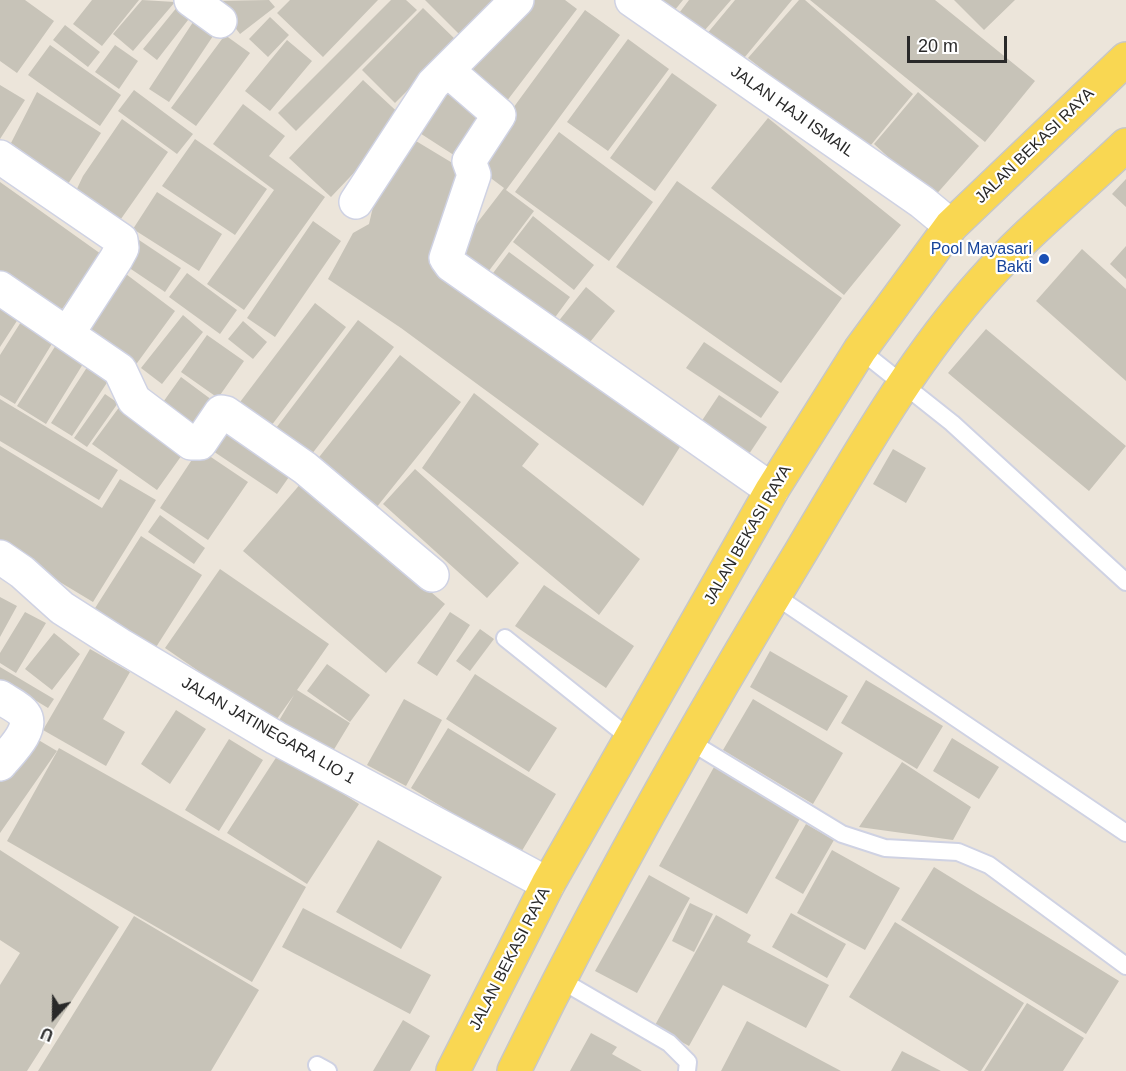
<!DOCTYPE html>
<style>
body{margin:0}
#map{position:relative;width:1126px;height:1071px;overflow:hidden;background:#ece5da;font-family:Helvetica,sans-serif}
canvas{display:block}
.north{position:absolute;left:24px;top:987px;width:60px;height:60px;-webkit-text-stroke:4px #fff;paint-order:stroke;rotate:202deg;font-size:16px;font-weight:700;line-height:24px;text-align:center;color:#292929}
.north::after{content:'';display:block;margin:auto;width:21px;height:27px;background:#292929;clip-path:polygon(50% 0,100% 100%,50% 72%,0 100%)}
.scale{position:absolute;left:907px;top:36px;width:100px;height:27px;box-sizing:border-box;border:3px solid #292929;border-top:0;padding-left:8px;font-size:18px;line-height:21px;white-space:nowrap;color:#292929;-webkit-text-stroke:4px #fff;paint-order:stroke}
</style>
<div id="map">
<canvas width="1126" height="1071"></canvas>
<div class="north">U</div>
<div class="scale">20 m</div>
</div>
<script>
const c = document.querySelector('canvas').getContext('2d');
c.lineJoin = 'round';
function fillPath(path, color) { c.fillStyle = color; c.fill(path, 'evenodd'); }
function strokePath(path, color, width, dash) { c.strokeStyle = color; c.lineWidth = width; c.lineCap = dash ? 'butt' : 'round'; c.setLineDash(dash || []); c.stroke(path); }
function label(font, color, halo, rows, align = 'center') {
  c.font = font + ' Helvetica,sans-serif'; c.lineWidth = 4.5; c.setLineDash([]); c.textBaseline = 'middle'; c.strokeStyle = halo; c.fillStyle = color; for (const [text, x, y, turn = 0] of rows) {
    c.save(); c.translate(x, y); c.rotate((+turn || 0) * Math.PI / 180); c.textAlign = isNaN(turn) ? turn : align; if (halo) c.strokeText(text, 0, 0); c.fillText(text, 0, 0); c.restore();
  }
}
const building = new Path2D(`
 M 0,0 L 25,0 L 54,21 L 17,73 L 0,61 Z
 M 92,0 L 139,0 L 102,46 L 73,24 Z
 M 142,0 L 175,2 L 133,51 L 113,34 Z
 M 269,0 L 275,7 L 240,34 L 215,1 Z
 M 290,0 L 378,0 L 323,57 L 277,13 Z
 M 391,0 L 406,0 L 417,10 L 296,131 L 278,113 Z
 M 425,0 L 507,0 L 466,41 Z
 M 524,0 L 565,0 L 577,9 L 500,110 L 462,81 Z
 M 639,0 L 683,0 L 666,21 Z
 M 689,0 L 731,0 L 698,38 L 673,21 Z
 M 735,0 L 792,0 L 735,69 L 701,41 Z
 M 799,0 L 805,0 L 913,94 L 866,151 L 748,58 Z
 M 810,0 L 935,0 L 1035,81 L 985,142 Z
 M 954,0 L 1015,0 L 984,30 Z
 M 182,1 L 195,11 L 157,60 L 143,49 Z
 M 423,8 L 457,41 L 395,103 L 362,70 Z
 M 585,10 L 620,35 L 506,190 L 534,211 L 479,284 L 448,261 L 504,188 L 472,164 Z
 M 199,13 L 219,27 L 169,102 L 149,89 Z
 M 270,17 L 289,35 L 268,57 L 249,39 Z
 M 65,25 L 100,52 L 88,67 L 53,40 Z
 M 225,35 L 250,53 L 196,126 L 171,108 Z
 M 628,39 L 669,69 L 608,151 L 567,122 Z
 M 287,40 L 312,61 L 270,111 L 245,91 Z
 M 50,45 L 121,95 L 100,126 L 28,75 Z
 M 115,45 L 138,61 L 119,89 L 95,72 Z
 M 672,73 L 717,105 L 655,191 L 610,158 Z
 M 443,78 L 494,111 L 463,161 L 412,128 Z
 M 363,80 L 405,119 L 331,197 L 289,158 Z
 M 0,85 L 25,100 L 0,139 Z
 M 134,90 L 193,134 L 177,154 L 118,111 Z
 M 37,92 L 101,133 L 68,184 L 11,143 Z
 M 918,92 L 979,146 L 933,198 L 874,144 Z
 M 243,104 L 285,136 L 269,156 L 325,197 L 244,310 L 207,284 L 274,190 L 213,144 Z
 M 768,118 L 901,225 L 844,295 L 711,188 Z
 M 122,119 L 168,152 L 116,226 L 75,193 L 83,176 Z
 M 559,132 L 653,202 L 609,261 L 515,192 Z
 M 411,138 L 469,173 L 437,266 L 688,434 L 643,506 L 401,328 L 328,279 L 353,233 L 369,224 L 379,181 Z
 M 195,139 L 267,189 L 235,235 L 162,186 Z
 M 1126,179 L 1126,207 L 1112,194 Z
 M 677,181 L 842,298 L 781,383 L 616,267 Z
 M 0,182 L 101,254 L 55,319 L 0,280 Z
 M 157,192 L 222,234 L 199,271 L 133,229 Z
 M 533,216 L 594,265 L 574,290 L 513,242 Z
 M 313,221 L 341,241 L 275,337 L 247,318 Z
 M 139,240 L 181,268 L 165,292 L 122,263 Z
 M 1126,246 L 1126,279 L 1110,264 Z
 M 1082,249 L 1126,289 L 1126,381 L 1036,301 Z
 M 509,252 L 570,297 L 545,331 L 484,285 Z
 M 118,268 L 175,311 L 132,370 L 78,327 Z
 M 187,273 L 237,310 L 220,334 L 169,297 Z
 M 586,287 L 615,311 L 582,352 L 553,328 Z
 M 0,295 L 24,310 L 0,347 Z
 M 315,303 L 346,327 L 265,434 L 234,410 Z
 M 26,314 L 58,334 L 15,404 L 0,395 L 0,355 Z
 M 183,315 L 203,332 L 162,384 L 141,368 Z
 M 358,320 L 394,347 L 305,463 L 270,436 Z
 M 243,321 L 267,342 L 253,359 L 228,339 Z
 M 986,329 L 1126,446 L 1089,491 L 948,373 Z
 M 63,334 L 91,351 L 46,424 L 17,406 Z
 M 207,335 L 244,361 L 218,398 L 181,372 Z
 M 704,342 L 779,392 L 761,418 L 686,368 Z
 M 400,355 L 461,402 L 376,508 L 316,461 Z
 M 93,358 L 114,372 L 72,436 L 51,423 Z
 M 181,377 L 216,403 L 191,437 L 156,412 Z
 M 474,393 L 539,444 L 522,466 L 640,559 L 599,615 L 422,468 Z
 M 105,394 L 118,403 L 87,447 L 74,438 Z
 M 719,395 L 767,427 L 745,460 L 697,428 Z
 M 0,399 L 118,470 L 99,500 L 0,441 Z
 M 123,402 L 187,448 L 157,490 L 92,444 Z
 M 226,420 L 296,467 L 277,494 L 207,447 Z
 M 0,446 L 102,508 L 120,479 L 156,500 L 93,602 L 0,546 Z
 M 199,449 L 248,482 L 208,540 L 160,508 Z
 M 893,449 L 926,468 L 906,503 L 873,484 Z
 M 415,469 L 519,563 L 487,598 L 383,504 Z
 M 302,482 L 445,604 L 386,673 L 243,551 Z
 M 160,515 L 205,548 L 194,564 L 148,532 Z
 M 141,536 L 202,575 L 151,655 L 90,616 Z
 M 220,569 L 329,644 L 297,690 L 350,723 L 330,756 L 277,724 L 294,695 L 274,723 L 165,648 Z
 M 544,585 L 634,646 L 606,688 L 515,626 Z
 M 0,597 L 17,606 L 0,637 Z
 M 25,612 L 46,623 L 16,673 L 0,663 L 0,653 Z
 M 450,612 L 470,625 L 437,676 L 417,663 Z
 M 480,629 L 494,639 L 470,671 L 456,661 Z
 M 54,633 L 80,654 L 52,690 L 25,669 Z
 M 90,649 L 130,672 L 103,719 L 125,732 L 106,766 L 43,730 Z
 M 770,651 L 848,696 L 827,731 L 750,687 Z
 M 327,664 L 370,695 L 350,722 L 307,691 Z
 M 0,667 L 54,699 L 48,708 L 0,679 Z
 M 475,674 L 557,728 L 529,772 L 446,719 Z
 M 866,680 L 943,726 L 917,769 L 841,723 Z
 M 404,699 L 442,720 L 406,786 L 367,765 Z
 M 753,699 L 843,753 L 813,804 L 723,750 Z
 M 176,710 L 206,729 L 170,784 L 141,764 Z
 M 448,728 L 556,794 L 520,854 L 411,788 Z
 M 30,735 L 57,751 L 0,833 L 0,779 Z
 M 952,738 L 999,767 L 979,799 L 933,771 Z
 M 229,739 L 263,760 L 219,831 L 185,810 Z
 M 59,748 L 306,887 L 252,982 L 7,841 Z
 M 279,753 L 359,804 L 307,884 L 227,833 Z
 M 902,762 L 971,807 L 953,840 L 859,827 Z
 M 714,767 L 802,815 L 747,914 L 659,866 Z
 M 806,824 L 834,840 L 803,894 L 775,878 Z
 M 378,840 L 442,877 L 401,949 L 336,912 Z
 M 0,850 L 119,927 L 27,1071 L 0,1071 L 0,985 L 20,953 L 0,940 Z
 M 832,850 L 900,888 L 865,950 L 797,913 Z
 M 934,867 L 1119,981 L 1086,1034 L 901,920 Z
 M 649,875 L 690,898 L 637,993 L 595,971 Z
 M 690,903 L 713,914 L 694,952 L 672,941 Z
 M 303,908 L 431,975 L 410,1014 L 282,947 Z
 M 791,913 L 846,944 L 827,978 L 772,947 Z
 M 716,915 L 751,935 L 747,942 L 829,985 L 806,1028 L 723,985 L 689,1046 L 654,1027 Z
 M 134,916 L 259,990 L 211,1071 L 38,1071 Z
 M 895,922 L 1024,1003 L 981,1071 L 969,1071 L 849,997 Z
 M 1027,1003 L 1084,1038 L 1063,1071 L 984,1071 Z
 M 403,1020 L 430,1036 L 410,1071 L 373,1071 Z
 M 747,1021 L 841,1071 L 721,1071 Z
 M 591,1033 L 617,1047 L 612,1054 L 642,1071 L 570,1071 Z
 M 902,1051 L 941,1071 L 891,1071 Z`);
const service = new Path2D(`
 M 860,350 L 952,423 L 1126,582
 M 774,595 L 1126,833
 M 505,638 L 631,739
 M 689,741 L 842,834 L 885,848 L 958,852 L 989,865 L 1126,966
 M 559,979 L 669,1043 L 688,1062 L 687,1071
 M 317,1065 L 328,1071`);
const minor = new Path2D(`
 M 191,0 L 220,21
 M 632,0 L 922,202 L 951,226
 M 447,70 L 499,115 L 469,161 L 474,175 L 446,258 L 451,265 L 772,490
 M 0,157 L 121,240 L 122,248 L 116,259 L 68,333
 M 356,202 L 433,84 L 517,0
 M 0,288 L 120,370 L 134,400 L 191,443 L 200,443 L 221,412 L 226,413 L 305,468 L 432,575
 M 0,557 L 22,572 L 62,608 L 120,645 L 276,738 L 548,884
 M 0,697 C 7,702 19,707 24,714 C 35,729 9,753 0,764`);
const primary = new Path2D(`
 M 453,1071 L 548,884 L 772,490 L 860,350 L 951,226 L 1126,59
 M 514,1071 C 601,893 699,719 802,550 C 857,458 911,361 983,281 C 1027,232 1079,190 1126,145`);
const markers = [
 [1044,259,6,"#1a4fb4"]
];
const streetNames = [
 ["JALAN HAJI ISMAIL",792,112,35],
 ["JALAN BEKASI RAYA",1035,146,-44],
 ["JALAN BEKASI RAYA",748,535,-60],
 ["JALAN JATINEGARA LIO 1",268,731,30],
 ["JALAN BEKASI RAYA",510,959,-63]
];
const transitNames = [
 ["Pool Mayasari",1032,250],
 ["Bakti",1032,268]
];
fillPath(building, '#c7c3b8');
strokePath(service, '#cfd2e3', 20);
strokePath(minor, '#cfd2e3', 36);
strokePath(primary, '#c7c7c7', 36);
strokePath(service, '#fff', 16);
strokePath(minor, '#fff', 33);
strokePath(primary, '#f9d752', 33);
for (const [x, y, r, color] of markers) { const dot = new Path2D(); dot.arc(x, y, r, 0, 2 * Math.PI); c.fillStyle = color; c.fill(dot); strokePath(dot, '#fff', 2); }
label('16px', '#292929', '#fff', streetNames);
label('16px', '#164399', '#fff', transitNames, 'right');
</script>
